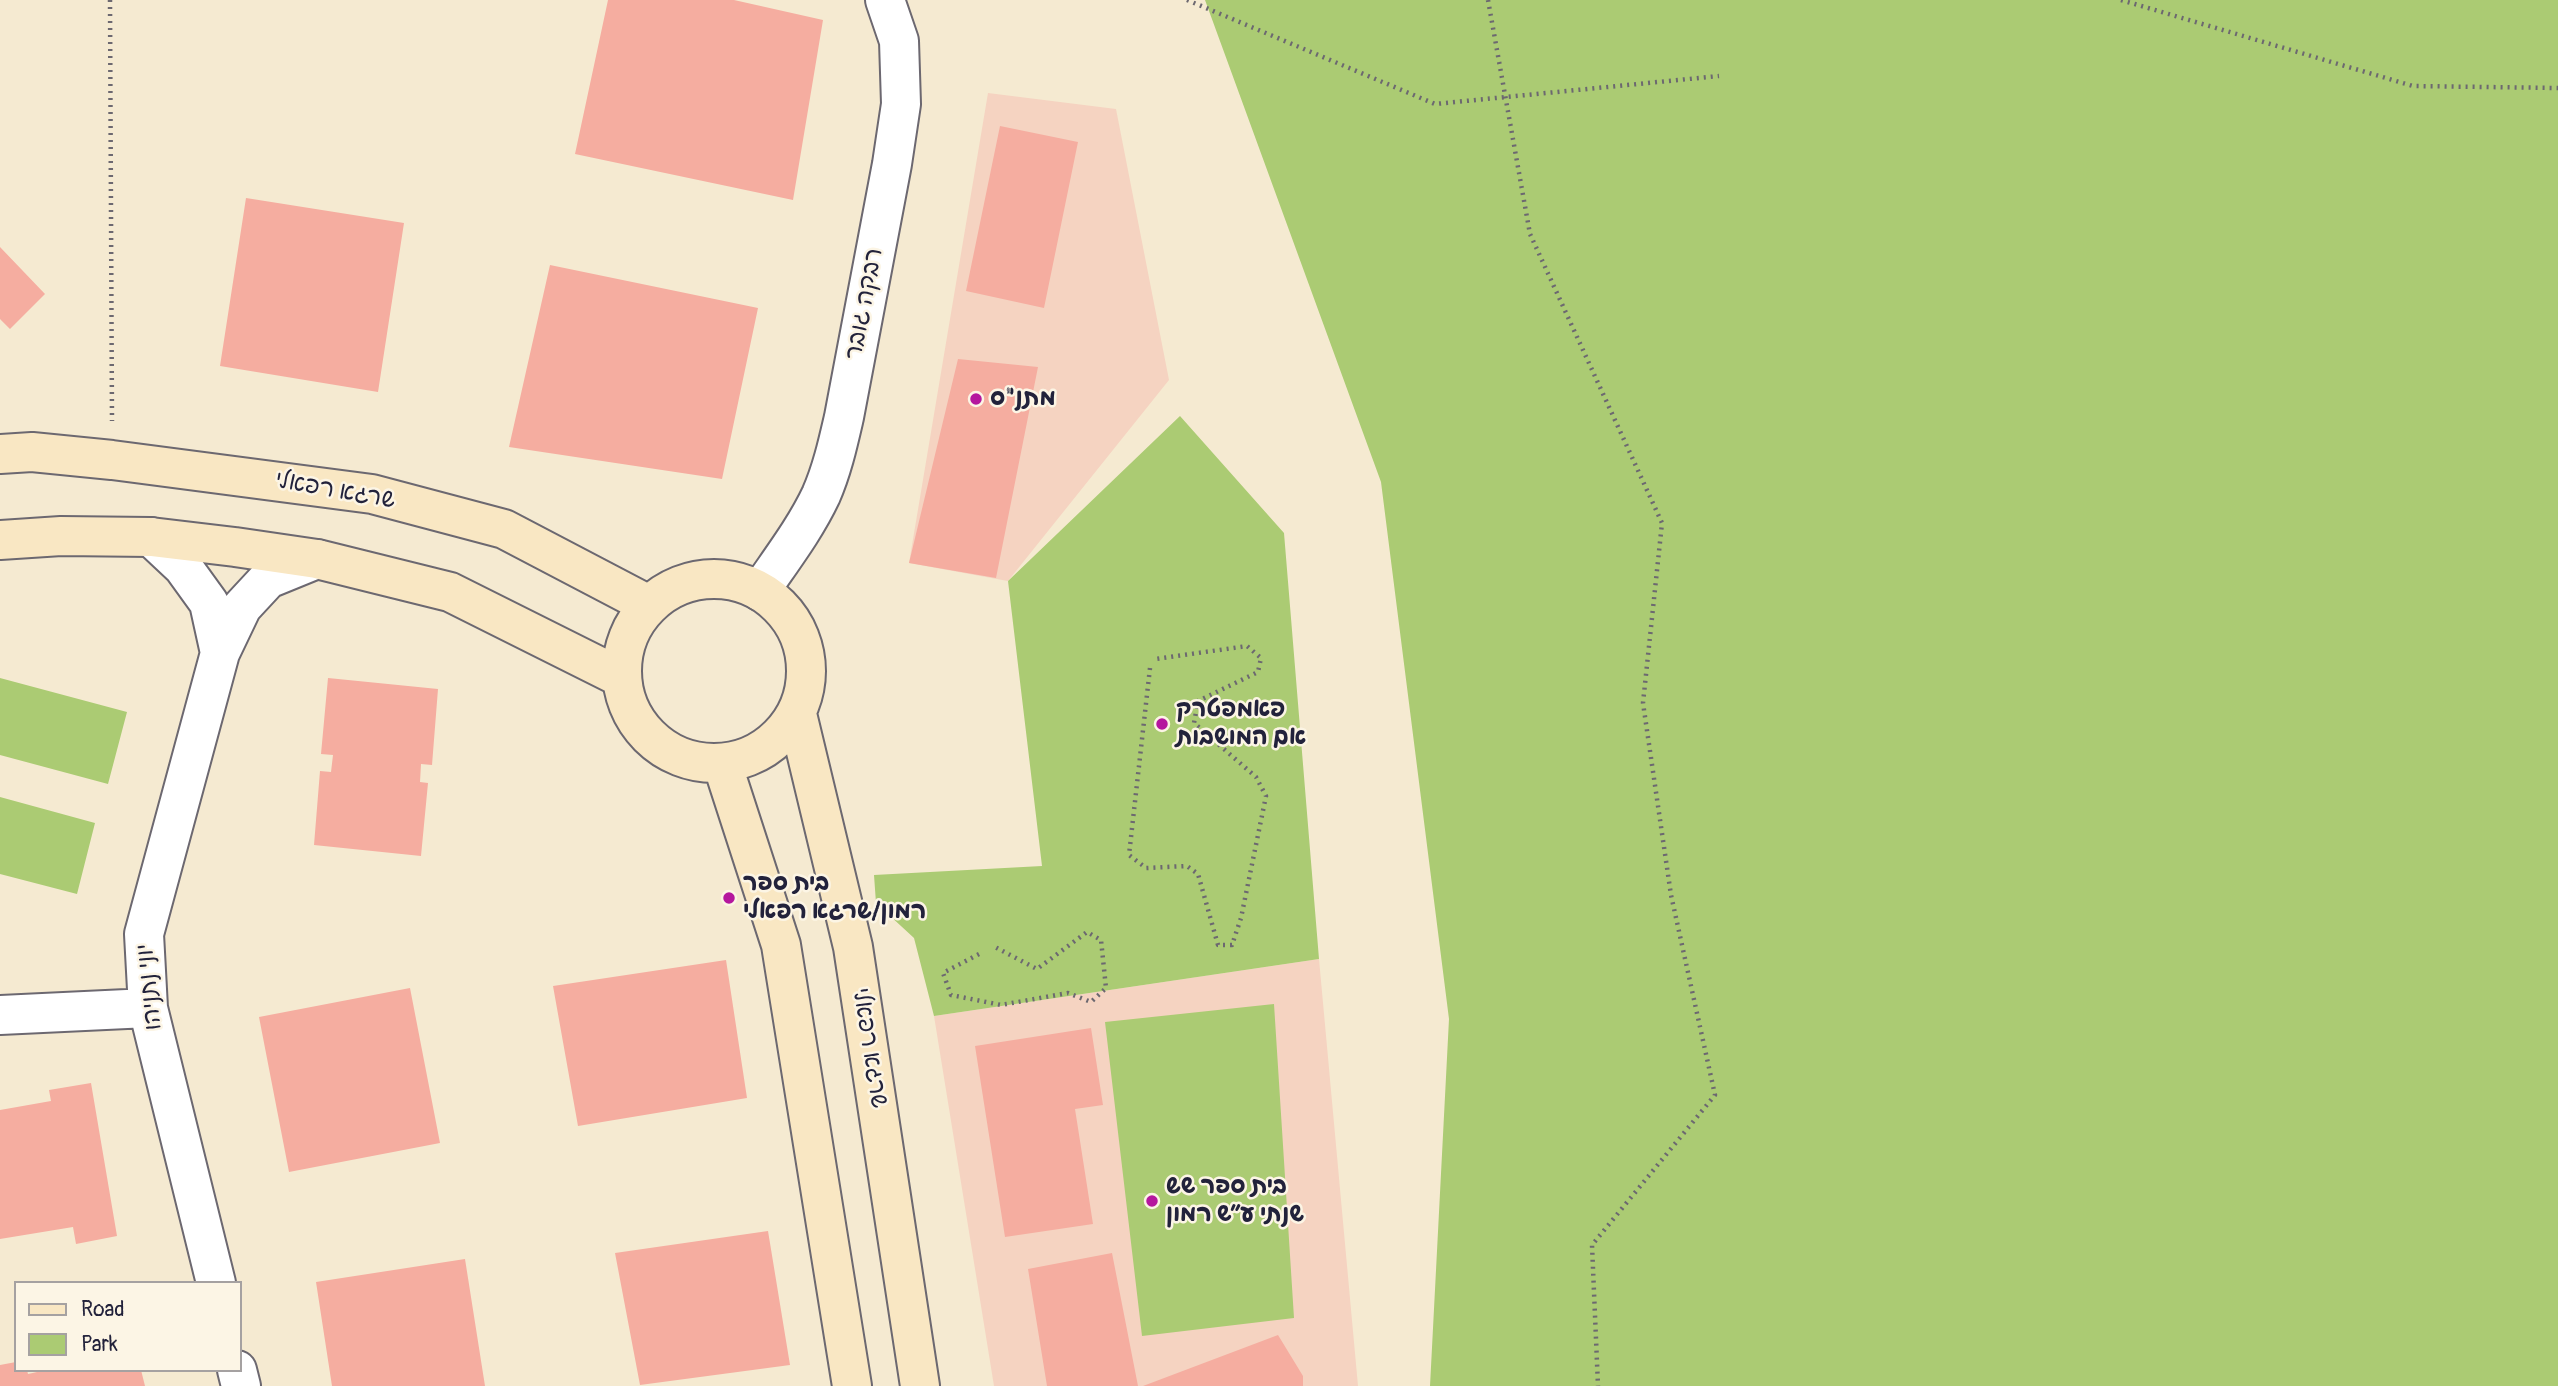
<!DOCTYPE html>
<meta charset="utf-8">
<style>
body{margin:0}
#map{position:relative;width:2558px;height:1386px;overflow:hidden;background:#f5ead1;font-family:Pangolin,sans-serif}
canvas{display:block}
.legend{position:absolute;left:14px;top:1281px;width:228px;height:91px;box-sizing:border-box;background:#fcf5e5;border:2px solid #a5a1a1;margin:0;padding:9px 12px;list-style:none;font-size:21px;color:#22223b}
.legend li{display:flex;align-items:center;gap:14px;height:35px}
.legend b{width:35px;border:2px solid #a5a1a1}
</style>
<div id="map">
<canvas width="2558" height="1386"></canvas>
<ul class="legend">
<li><b style="height:9px;background:#f9e7c3"></b>Road</li>
<li><b style="height:19px;background:#abcb73"></b>Park</li>
</ul>
</div>
<script>
const c = document.querySelector('canvas').getContext('2d');
c.lineJoin = 'round';
function fillPath(path, color) { c.fillStyle = color; c.fill(path, 'evenodd'); }
function strokePath(path, color, width, dash) { c.strokeStyle = color; c.lineWidth = width; c.lineCap = dash ? 'butt' : 'round'; c.setLineDash(dash || []); c.stroke(path); }
function label(font, color, halo, rows, align = 'center') {
  c.font = font + ' Pangolin,"Playpen Sans Hebrew",sans-serif'; c.lineWidth = 5; c.setLineDash([]); c.textBaseline = 'middle'; c.strokeStyle = halo; c.fillStyle = color; for (const [text, x, y, turn = 0] of rows) {
    c.save(); c.translate(x, y); c.rotate((+turn || 0) * Math.PI / 180); c.textAlign = isNaN(turn) ? turn : align; if (halo) c.strokeText(text, 0, 0); c.fillText(text, 0, 0); c.restore();
  }
}
const built = new Path2D(`
 M 988,93 L 1116,109 L 1169,380 L 1008,581 L 909,563 Z
 M 1319,959 L 1358,1386 L 994,1386 L 934,1016 Z`);
const green = new Path2D(`
 M 1205,0 L 2558,0 L 2558,1386 L 1430,1386 L 1449,1019 L 1381,482 Z
 M 1180,416 L 1284,533 L 1319,959 L 934,1016 L 914,938 L 876,903 L 874,875 L 1042,866 L 1008,581 Z
 M 0,678 L 127,712 L 108,784 L 0,755 Z
 M 0,797 L 95,823 L 77,894 L 0,874 Z
 M 1274,1004 L 1294,1318 L 1142,1336 L 1105,1022 Z`);
const building = new Path2D(`
 M 608,0 L 734,0 L 823,20 L 793,200 L 575,154 Z
 M 1000,126 L 1078,142 L 1044,308 L 966,291 Z
 M 246,198 L 404,223 L 378,392 L 220,366 Z
 M 0,247 L 45,294 L 10,329 L 0,319 Z
 M 550,265 L 758,308 L 722,479 L 509,447 Z
 M 958,359 L 1038,367 L 996,578 L 909,563 Z
 M 328,678 L 438,689 L 432,765 L 421,764 L 420,782 L 428,783 L 421,856 L 314,845 L 320,771 L 331,772 L 333,755 L 321,754 Z
 M 726,960 L 747,1098 L 578,1126 L 553,986 Z
 M 410,988 L 440,1143 L 289,1172 L 259,1017 Z
 M 1091,1028 L 1103,1105 L 1075,1109 L 1093,1224 L 1005,1237 L 975,1046 Z
 M 91,1083 L 117,1236 L 76,1244 L 73,1227 L 0,1239 L 0,1110 L 51,1101 L 49,1090 Z
 M 768,1231 L 790,1365 L 640,1385 L 615,1253 Z
 M 1112,1253 L 1138,1386 L 1047,1386 L 1028,1269 Z
 M 465,1259 L 485,1386 L 332,1386 L 316,1282 Z
 M 1278,1335 L 1303,1376 L 1303,1386 L 1143,1386 Z
 M 16,1362 L 16,1370 L 27,1370 L 28,1374 L 46,1370 L 141,1370 L 145,1386 L 0,1386 L 0,1365 Z`);
const path = new Path2D(`
 M 110,0 L 112,421
 M 1187,0 L 1435,104 L 1719,76
 M 1488,0 L 1530,234 L 1662,523 L 1643,703 L 1671,895 L 1715,1095 L 1592,1245 L 1598,1386
 M 2121,0 L 2413,86 L 2558,88
 M 1150,668 L 1129,855 L 1146,868 L 1187,866 L 1198,874 L 1218,945 L 1232,945 L 1241,918 L 1266,796 L 1256,777 L 1194,723 L 1198,701 L 1258,672 L 1261,658 L 1247,646 L 1156,659
 M 979,954 L 943,973 L 951,995 L 1001,1005 L 1068,993 L 1091,1002 L 1106,988 L 1101,940 L 1087,932 L 1037,969 L 995,947`);
const street = new Path2D(`
 M 151,537 L 183,567 L 209,603 L 220,653
 M 760,591 C 781,560 805,529 821,495 C 832,470 838,443 844,417 L 892,164 L 901,104 L 899,41 L 885,0
 M 0,1015 L 148,1008
 M 216,1283 L 148,1008 L 144,934 L 220,653 L 242,607 L 268,579 L 317,559
 M 237,1370 L 241,1386`);
const secondary = new Path2D(`
 M 0,454 L 32,452 L 112,460 L 372,494 L 504,529 L 649,605
 M 0,540 L 61,536 L 151,537 L 235,547 L 317,559 L 450,592 L 622,678
 M622 671a92 92 0 1 1 184 0a92 92 0 1 1-184 0Z
 M 797,714 L 853,947 L 920,1386
 M 722,763 L 781,945 L 852,1386`);
const markers = [
 [976,399,7,"#b5179e"],
 [1162,724,7,"#b5179e"],
 [729,898,7,"#b5179e"],
 [1152,1201,7,"#b5179e"]
];
const streetNames = [
 ["רבקה גובר",865,304,-79],
 ["שרגא רפאלי",335,491,10],
 ["יוני נתניהו",150,987,-96],
 ["שרגא רפאלי",869,1048,81]
];
const poiNames = [
 ["מתנ\"ס",990,399],
 ["פאמפטרק",1176,710],
 ["אם המושבות",1176,738],
 ["בית ספר",743,884],
 ["רמון/שרגא רפאלי",743,912],
 ["בית ספר שש",1166,1187],
 ["שנתי ע״ש רמון",1166,1215]
];
fillPath(built, '#f5d3c1');
fillPath(green, '#abcb73');
fillPath(building, '#f5ada0');
strokePath(street, '#6c6870', 42);
strokePath(secondary, '#6c6870', 42);
strokePath(path, '#6c6870', 4.5, [2, 5]);
strokePath(street, '#fff', 38);
strokePath(secondary, '#f9e7c3', 38);
for (const [x, y, r, color] of markers) { const dot = new Path2D(); dot.arc(x, y, r, 0, 2 * Math.PI); c.fillStyle = color; c.fill(dot); strokePath(dot, '#fcf5e5', 2.5); }
label('24px', '#22223b', '#fcf5e5', streetNames);
label('bold 24px', '#22223b', '#fcf5e5', poiNames, 'left');
</script>
